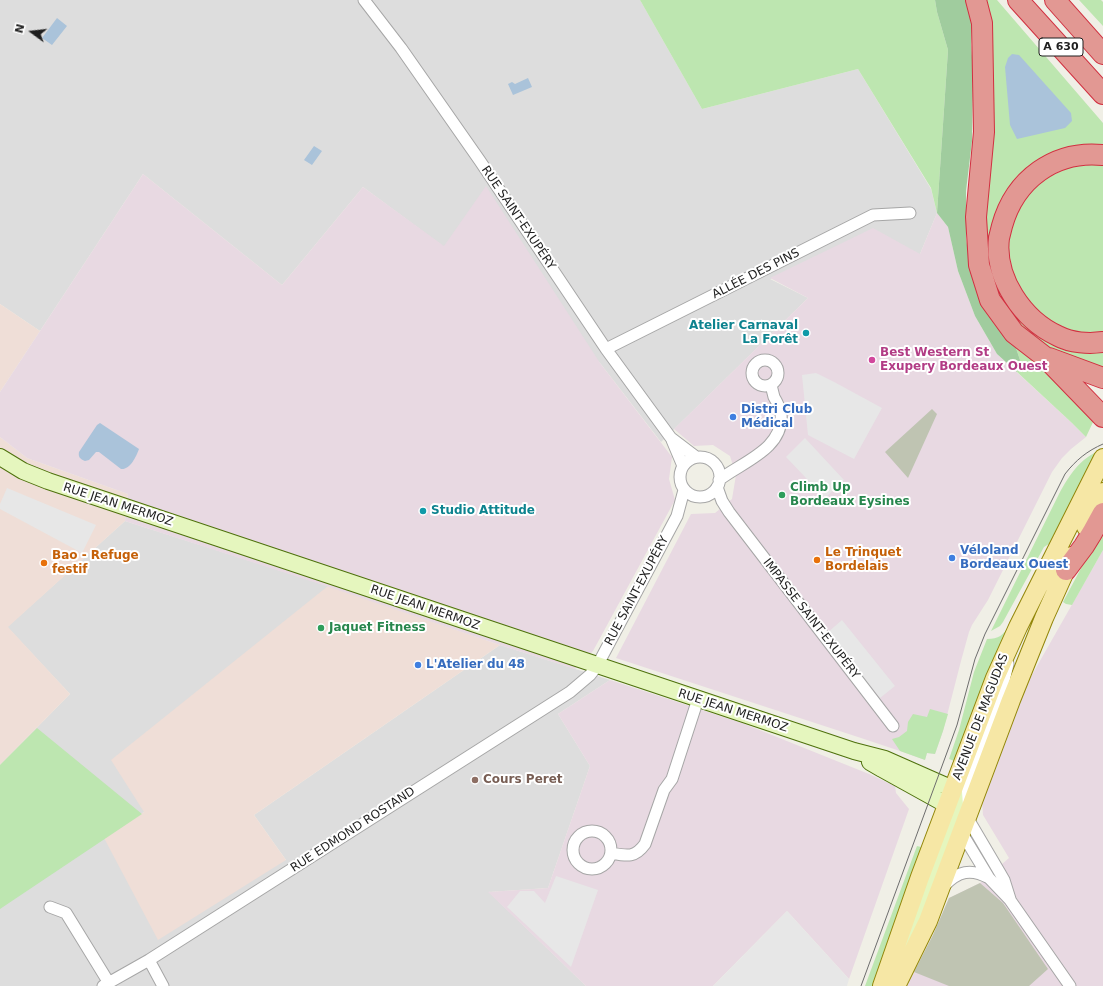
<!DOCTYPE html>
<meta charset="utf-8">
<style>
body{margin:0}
#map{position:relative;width:1103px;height:986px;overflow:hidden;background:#f0efe6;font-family:"DejaVu Sans",sans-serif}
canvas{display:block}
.north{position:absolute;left:12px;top:12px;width:40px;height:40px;-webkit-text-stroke:3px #fff;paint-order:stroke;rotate:285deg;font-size:11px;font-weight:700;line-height:16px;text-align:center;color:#1f1f1f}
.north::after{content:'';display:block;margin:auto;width:14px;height:18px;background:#1f1f1f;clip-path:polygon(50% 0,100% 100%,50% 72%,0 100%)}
</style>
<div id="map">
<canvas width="1103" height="986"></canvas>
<div class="north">N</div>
</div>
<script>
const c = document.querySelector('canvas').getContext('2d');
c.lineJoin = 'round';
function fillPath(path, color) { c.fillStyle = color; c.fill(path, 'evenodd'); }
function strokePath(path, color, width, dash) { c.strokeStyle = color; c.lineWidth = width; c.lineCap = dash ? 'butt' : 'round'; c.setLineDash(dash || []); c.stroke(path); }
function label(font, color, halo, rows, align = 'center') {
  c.font = font + ' "DejaVu Sans",sans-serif'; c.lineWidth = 4; c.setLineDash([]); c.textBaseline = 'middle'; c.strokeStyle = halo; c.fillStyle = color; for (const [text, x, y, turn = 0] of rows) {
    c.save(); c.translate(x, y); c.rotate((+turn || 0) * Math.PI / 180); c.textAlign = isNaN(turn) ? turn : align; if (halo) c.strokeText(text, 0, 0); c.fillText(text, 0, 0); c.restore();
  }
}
const residential = new Path2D(`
 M 0,0 L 640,0 L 702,109 L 858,69 L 931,189 L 937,213 L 920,254 L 770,279 L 808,298 L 661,442 L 600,363 L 363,187 L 282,285 L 143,174 L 40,331 L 0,304 Z
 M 125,521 L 328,586 L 321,598 L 144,812 L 104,838 L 286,860 L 254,815 L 500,645 L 610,680 L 558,714 L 590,766 L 548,888 L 489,892 L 586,986 L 0,986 L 0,765 L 70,694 L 7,627 Z`);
const commercial = new Path2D(`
 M 0,304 L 40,331 L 0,392 Z
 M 0,437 L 27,458 L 128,494 L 125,521 L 8,627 L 70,694 L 0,765 Z
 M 328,586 L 500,645 L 254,815 L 286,860 L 158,940 L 104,838 L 144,812 L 111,760 Z`);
const industrial = new Path2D(`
 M 143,174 L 282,285 L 363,187 L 444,246 L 486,186 L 600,363 L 672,457 L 669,479 L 675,500 L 593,651 L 575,669 L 500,645 L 332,588 L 125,521 L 128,494 L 27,458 L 0,437 L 0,392 Z
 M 937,213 L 948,227 L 958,271 L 975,316 L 997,354 L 1072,423 L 1086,437 L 1071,449 L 1062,458 L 1052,472 L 988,600 L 972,625 L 969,632 L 961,661 L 943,731 L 935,754 L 927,753 L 925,760 L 900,751 L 861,738 L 616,658 L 691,514 L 715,513 L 732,499 L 736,475 L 730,456 L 713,445 L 694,446 L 674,429 L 808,298 L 770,278 L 873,228 L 920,254 Z
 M 1103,550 L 1103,986 L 907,986 L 933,935 L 949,898 L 980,883 L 1009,858 L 983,815 L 982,801 L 1024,689 Z
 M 610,680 L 742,723 L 869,774 L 895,786 L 896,793 L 909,809 L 849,979 L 787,911 L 713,986 L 586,986 L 488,892 L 548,888 L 590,766 L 558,714 Z`);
const construction = new Path2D(`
 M 932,409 L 937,414 L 908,478 L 885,452 Z
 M 980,883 L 1003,903 L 1048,969 L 1029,986 L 949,986 L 914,972 L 933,935 L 949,898 Z`);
const grass = new Path2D(`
 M 640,0 L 935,0 L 937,12 L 948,50 L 937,213 L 931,188 L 858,69 L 702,109 Z
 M 985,0 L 997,0 L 1103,123 L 1103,148 L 1066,151 L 993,231 L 1029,325 L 1103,348 L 1103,367 L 1082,361 L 1052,349 L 1023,330 L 1002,305 L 986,261 L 983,230 Z
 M 1079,0 L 1101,0 L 1103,2 L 1103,26 Z
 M 1097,164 L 1103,164 L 1103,332 L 1095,334 L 1072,333 L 1046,320 L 1027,301 L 1014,277 L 1008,251 L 1009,235 L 1014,219 L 1027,196 L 1045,179 L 1070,167 Z
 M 1015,345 L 1065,389 L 1094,420 L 1086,437 L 1072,423 L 1017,372 L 1020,360 Z
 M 1100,450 L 1052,542 L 1044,547 L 1003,622 L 1000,626 L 991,631 L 1059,494 C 1070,474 1079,460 1100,450 Z
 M 1103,527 L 1103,550 L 1072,605 L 1066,604 L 1063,602 Z
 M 1009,626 L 957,762 L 949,759 L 959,730 L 974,672 L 987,639 C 999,639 1003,635 1009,626 Z
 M 930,709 L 948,714 L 943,731 L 935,754 L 927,753 L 925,760 L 900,751 L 892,739 L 899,737 L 907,731 L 908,722 L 913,714 L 927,717 Z
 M 37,728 L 142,814 L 0,909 L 0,765 Z
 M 917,846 L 925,848 L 879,986 L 865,986 Z`);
const forest = new Path2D(`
 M 935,0 L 966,0 L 972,25 L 971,44 L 973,70 L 972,141 L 966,191 L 966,238 L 970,266 L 1015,345 L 1020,360 L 1017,372 L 997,354 L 975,316 L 958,271 L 948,227 L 937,213 L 948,50 L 937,12 Z`);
const parking = new Path2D(`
 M 816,373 L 836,383 L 882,408 L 854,459 L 808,435 L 802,375 Z
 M 805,438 L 844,480 L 825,498 L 786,457 Z
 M 7,488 L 96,525 L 82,553 L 0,509 L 0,504 Z
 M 842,620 L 895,686 L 880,698 L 827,633 Z
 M 556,876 L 598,890 L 571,967 L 507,907 L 520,891 L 534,891 L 545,903 Z
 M 787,911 L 849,979 L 847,986 L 713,986 Z`);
const water = new Path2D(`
 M 57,18 L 67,26 L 52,45 L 42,38 Z
 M 1012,54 L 1019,55 L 1071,113 L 1072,121 L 1065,128 L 1017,139 L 1010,125 L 1005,67 L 1008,58 Z
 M 528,78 L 532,87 L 513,95 L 508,84 L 512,82 L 515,84 Z
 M 314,146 L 322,151 L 312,165 L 304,160 Z
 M 100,423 L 139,449 C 136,457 130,470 121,469 L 99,452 L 96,452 L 89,460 L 85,461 C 80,459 78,457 79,452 L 97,425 Z`);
const minor = new Path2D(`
 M 364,0 L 401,48 L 480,161 L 606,349 L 671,438 L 696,457
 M 606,349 L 873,215 L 910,213
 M752 373a13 13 0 1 1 26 0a13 13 0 1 1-26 0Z
 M 672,440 L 683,466
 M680 477a20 20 0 1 1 40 0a20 20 0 1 1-40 0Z
 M 719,480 C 742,462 784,449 781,414 C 780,408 777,402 774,397 C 773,393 772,389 771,385
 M 717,487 L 722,501 L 729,512 L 893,726
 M 960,812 L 960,804 L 996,708 L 1004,681 L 1008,664
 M 967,817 L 1000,873 L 1004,880 L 1010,899
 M 960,830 L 989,878 L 1010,900 L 1070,986
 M573 850a19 19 0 1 1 38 0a19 19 0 1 1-38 0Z
 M 611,853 C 627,856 635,858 645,844 L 664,790 L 672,779 L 698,699
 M 944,886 C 958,871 971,868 989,878
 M 50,907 L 66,913 L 109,983
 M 149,960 L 163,986
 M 103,986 L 149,960 L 570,692 L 590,675 L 597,666 L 677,516 L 684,490`);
const secondary = new Path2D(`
 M 0,457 L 23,471 L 48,481 L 854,751 L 885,759 L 953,789
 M 870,762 L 882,769 L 947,805
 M 912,949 L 913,936 L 916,919 L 953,817 L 955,805 L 954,792`);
const primary = new Path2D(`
 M 1086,527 L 1103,492
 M 882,986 L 920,877 L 995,678 L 1018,627 L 1103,458
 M 896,986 L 928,921 L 1011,700 L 1044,618 L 1072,556`);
const motorway = new Path2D(`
 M 976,0 L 982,23 L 984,132 L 976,217 L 979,265 L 990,300 L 1014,333 L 1045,357 L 1103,417
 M 1018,0 L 1103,94
 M 1055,0 L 1103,54
 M 1103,155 C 1055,150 1015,179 1002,226 C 1001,230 1000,234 999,238 C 994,278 1023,320 1058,336 C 1071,343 1089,344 1103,342
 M 1049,358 L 1103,378
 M 1066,570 L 1084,546 L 1092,533 L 1103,513`);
const tram = new Path2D(`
 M 861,986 L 949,747 L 957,725 L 975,659 L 985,634 L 1065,474 C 1076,460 1087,451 1103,444`);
const markers = [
 [806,333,4,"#0f9aa8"],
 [872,360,4,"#d1479c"],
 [733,417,4,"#3f7fe0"],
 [782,495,4,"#2e9e5b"],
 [423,511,4,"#0f9aa8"],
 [952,558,4,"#3f7fe0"],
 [817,560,4,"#e8710a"],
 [44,563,4,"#e8710a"],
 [321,628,4,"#2e9e5b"],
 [418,665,4,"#3f7fe0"],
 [475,780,4,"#8d6e63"]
];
const shields = [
 [1061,47,44]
];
const shieldNames = [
 ["A 630",1061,47]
];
const streetNames = [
 ["RUE SAINT-EXUPÉRY",518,218,56],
 ["ALLÉE DES PINS",756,274,-27],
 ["RUE JEAN MERMOZ",118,505,18],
 ["RUE SAINT-EXUPÉRY",637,591,-62],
 ["RUE JEAN MERMOZ",425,608,19],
 ["IMPASSE SAINT-EXUPÉRY",811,619,52],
 ["RUE JEAN MERMOZ",733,711,18],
 ["AVENUE DE MAGUDAS",981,717,-69],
 ["RUE EDMOND ROSTAND",353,830,-33]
];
const cultureNames = [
 ["Atelier Carnaval",798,326],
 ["La Forêt",798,340],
 ["Studio Attitude",431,511,"left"]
];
const hotelNames = [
 ["Best Western St",880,353],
 ["Exupery Bordeaux Ouest",880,367]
];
const shopNames = [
 ["Distri Club",741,410],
 ["Médical",741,424],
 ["Véloland",960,551],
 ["Bordeaux Ouest",960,565],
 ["L'Atelier du 48",426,665]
];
const leisureNames = [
 ["Climb Up",790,488],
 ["Bordeaux Eysines",790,502],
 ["Jaquet Fitness",329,628]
];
const foodNames = [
 ["Le Trinquet",825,553],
 ["Bordelais",825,567],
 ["Bao - Refuge",52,556],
 ["festif",52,570]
];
const educationNames = [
 ["Cours Peret",483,780]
];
fillPath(residential, '#ddd');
fillPath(commercial, '#efded7');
fillPath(industrial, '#e8d9e2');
fillPath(construction, '#bfc4b2');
fillPath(grass, '#bde6b0');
fillPath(forest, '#a0cc9e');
fillPath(parking, '#e7e7e7');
fillPath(water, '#aac3da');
strokePath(minor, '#a6a6a6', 13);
strokePath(secondary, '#4e710c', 18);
strokePath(primary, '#928609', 20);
strokePath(motorway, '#d13040', 22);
strokePath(minor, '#fff', 11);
strokePath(secondary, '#e5f6be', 16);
strokePath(primary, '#f6e7a5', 18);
strokePath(motorway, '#e29893', 20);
strokePath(tram, '#6d6d6d', 1);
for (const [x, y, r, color] of markers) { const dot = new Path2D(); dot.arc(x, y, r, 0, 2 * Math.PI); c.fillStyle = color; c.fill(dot); strokePath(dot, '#fff', 1.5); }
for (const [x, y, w] of shields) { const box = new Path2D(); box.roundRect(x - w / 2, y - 9, w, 18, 3); c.fillStyle = '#fff'; c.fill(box); strokePath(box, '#1f1f1f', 1); }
label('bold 11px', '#1f1f1f', null, shieldNames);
label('12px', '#1f1f1f', '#fff', streetNames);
label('bold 12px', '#0d838f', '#fff', cultureNames, 'right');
label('bold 12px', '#b23c85', '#fff', hotelNames, 'left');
label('bold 12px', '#366cbe', '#fff', shopNames, 'left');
label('bold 12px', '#27864d', '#fff', leisureNames, 'left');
label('bold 12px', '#c56008', '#fff', foodNames, 'left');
label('bold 12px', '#785e54', '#fff', educationNames, 'left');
</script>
